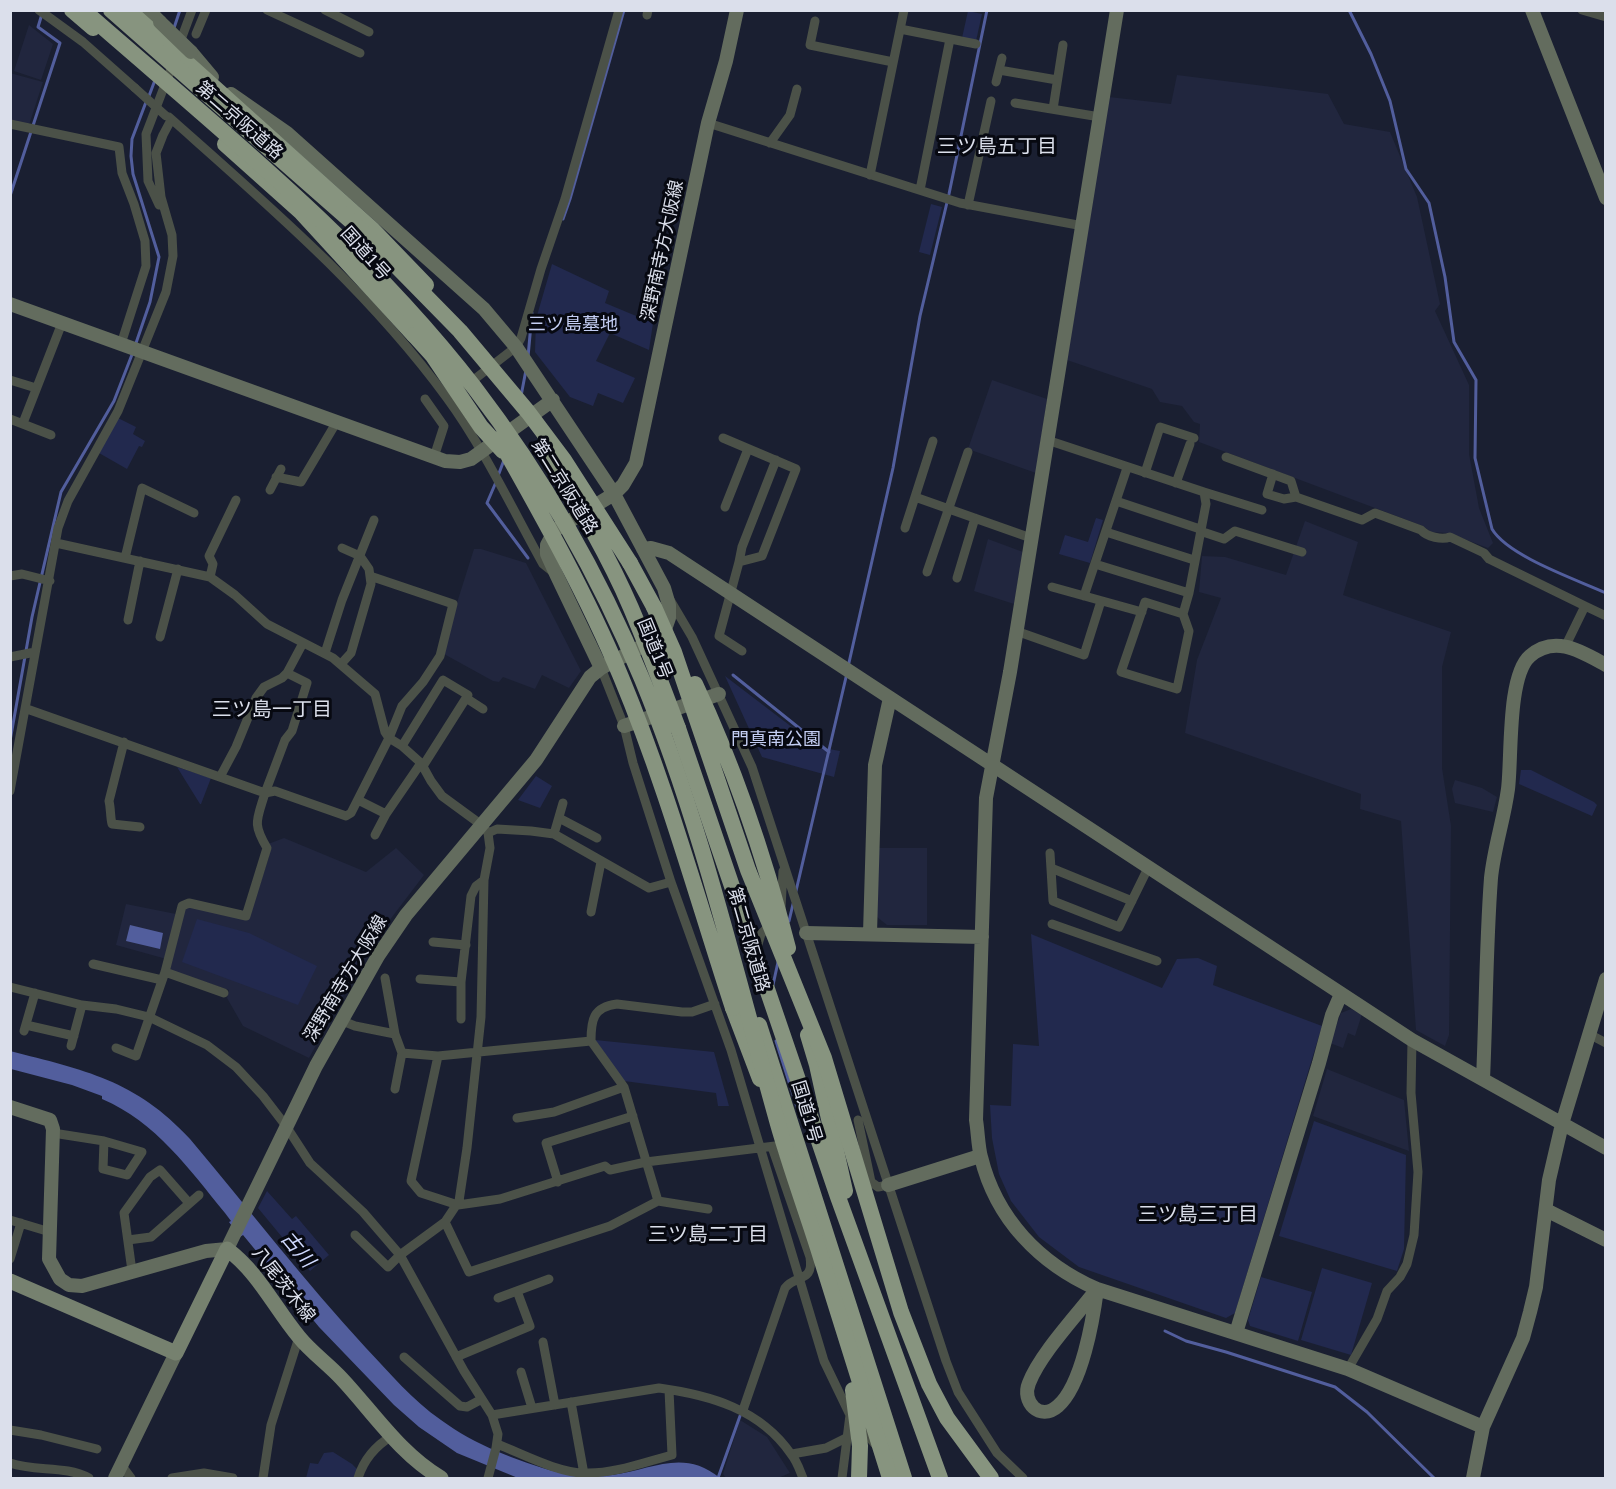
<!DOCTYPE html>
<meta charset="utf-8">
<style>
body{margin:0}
#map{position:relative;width:1616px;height:1489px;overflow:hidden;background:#1a1f31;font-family:Arial,sans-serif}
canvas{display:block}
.frame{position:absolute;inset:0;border:12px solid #dbdfeb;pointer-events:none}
</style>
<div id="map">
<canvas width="1616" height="1489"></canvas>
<div class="frame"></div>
</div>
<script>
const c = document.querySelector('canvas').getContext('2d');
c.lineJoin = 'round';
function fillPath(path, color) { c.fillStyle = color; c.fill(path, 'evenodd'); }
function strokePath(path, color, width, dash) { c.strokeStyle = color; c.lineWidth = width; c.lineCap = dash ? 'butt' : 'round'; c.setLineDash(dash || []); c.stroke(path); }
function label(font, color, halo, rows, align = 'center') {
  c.font = font + ' Arial,"Noto Sans JP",sans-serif'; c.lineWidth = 6; c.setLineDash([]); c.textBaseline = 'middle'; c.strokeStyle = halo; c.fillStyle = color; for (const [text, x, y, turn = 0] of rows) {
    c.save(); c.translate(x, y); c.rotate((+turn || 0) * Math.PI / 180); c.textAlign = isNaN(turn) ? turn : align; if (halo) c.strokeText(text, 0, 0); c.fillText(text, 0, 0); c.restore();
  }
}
const built = new Path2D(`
 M 29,25 L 53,44 L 41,80 L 14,71 Z
 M 10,73 L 43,82 L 29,125 L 11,121 Z
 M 1177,75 L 1328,94 L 1344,124 L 1390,132 L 1417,197 L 1440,304 L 1435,311 L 1469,385 L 1469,454 L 1479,508 L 1493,543 L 1488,548 L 1448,533 L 1431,532 L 1423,526 L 1199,442 L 1200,424 L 1194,422 L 1182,406 L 1160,402 L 1152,389 L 1067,360 L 1109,97 L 1171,104 Z
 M 992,380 L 1047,399 L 1036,473 L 968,449 Z
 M 1305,521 L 1358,542 L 1343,595 L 1451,632 L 1442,667 L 1442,768 L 1451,826 L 1449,1035 L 1445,1046 L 1416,1030 L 1401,821 L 1360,809 L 1361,794 L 1185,733 L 1197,660 L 1221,598 L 1199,592 L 1202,556 L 1225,557 L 1286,575 Z
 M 988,539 L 1023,552 L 1014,604 L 974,591 Z
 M 474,549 L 481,549 L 526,563 L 581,671 L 569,688 L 542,675 L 535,689 L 503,677 L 499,682 L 493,681 L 444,654 L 456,606 Z
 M 1455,780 L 1482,788 L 1497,797 L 1493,812 L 1455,803 L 1452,789 Z
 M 284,838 L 366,872 L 396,848 L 424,875 L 373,942 L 309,1058 L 243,1026 L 227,998 L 229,990 L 169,970 L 170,960 L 116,945 L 126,904 L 176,914 L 190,907 L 248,919 L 269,857 L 268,844 Z
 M 878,848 L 927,848 L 927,925 L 887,925 L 877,917 Z
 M 1351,1009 L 1362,1014 L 1355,1036 L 1348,1033 L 1343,1048 L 1330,1043 L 1341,1013 Z
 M 1327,1069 L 1404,1100 L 1409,1151 L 1313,1116 Z
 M 740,1420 L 767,1437 L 790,1473 L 778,1478 L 726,1478 L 723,1474 Z`);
const green = new Path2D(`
 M 968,11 L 982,14 L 976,41 L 962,38 Z
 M 931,204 L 942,207 L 930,255 L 919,252 Z
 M 552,264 L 609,291 L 605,303 L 653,323 L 649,350 L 610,333 L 596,361 L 635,378 L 623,403 L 598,393 L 593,406 L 570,397 L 535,352 L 536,319 Z
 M 118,418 L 136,427 L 133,434 L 145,441 L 142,447 L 139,446 L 127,469 L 99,453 Z
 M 1096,518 L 1103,520 L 1090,563 L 1059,554 L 1065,535 L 1088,542 Z
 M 725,676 L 818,747 L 840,751 L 834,777 L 762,757 Z
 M 177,767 L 211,778 L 201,804 L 200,804 Z
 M 1521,770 L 1531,770 L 1594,802 L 1597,805 L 1592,816 L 1519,784 Z
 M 536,776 L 552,786 L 540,808 L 518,800 Z
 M 197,919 L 249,933 L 317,966 L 298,1005 L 182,962 Z
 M 1031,934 L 1162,988 L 1177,959 L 1198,958 L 1217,966 L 1213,985 L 1322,1026 L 1235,1313 L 1226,1318 L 1079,1267 L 1039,1237 L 1011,1201 L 999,1174 L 992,1138 L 990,1105 L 1011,1106 L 1013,1044 L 1039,1046 Z
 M 595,1040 L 714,1052 L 729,1106 L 718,1106 L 716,1093 L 624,1081 Z
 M 1314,1121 L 1406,1155 L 1404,1249 L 1397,1271 L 1279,1236 Z
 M 267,1191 L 292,1219 L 296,1216 L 329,1255 L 310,1271 L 258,1208 Z
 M 1322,1268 L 1372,1283 L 1351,1355 L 1301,1340 Z
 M 1261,1277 L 1312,1292 L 1298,1341 L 1250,1326 L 1248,1320 Z
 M 333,1452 L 352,1464 L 358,1470 L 355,1478 L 306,1478 L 310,1463 L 318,1464 L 324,1453 Z`);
const water = new Path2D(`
 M 130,925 L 163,933 L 160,949 L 126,941 Z
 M 10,1051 C 84,1070 136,1080 190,1139 C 248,1208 304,1281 366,1348 C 390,1373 412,1400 441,1420 C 475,1445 517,1461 557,1472 C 570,1475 598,1477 612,1475 C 652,1470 683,1448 720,1478 L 518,1478 L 457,1453 L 419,1427 L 394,1405 L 319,1327 L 243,1235 L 240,1237 L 229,1222 L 231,1221 L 225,1213 C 189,1169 156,1122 102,1099 L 102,1096 L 72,1085 L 11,1069 Z`);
const stream = new Path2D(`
 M 1349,10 L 1371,54 L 1390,101 L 1406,169 L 1429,203 L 1445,277 L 1454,342 L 1476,380 L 1475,458 L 1492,529 C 1508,556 1575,579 1606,593
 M 174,28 L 180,10
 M 149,96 L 155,80
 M 10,196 L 60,43 L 38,27 L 42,14
 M 563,219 L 570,199 L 624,10
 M 135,346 L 150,302 L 159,257 L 133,174 L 131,156 L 132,139 L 146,102
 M 528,357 L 532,313
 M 521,396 L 526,370
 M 498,476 L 504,460
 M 496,482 L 487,503 L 528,558
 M 848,667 L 893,468 L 920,316 L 949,194 L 987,10
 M 733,675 L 829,752
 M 10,741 L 32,617 L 61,492 L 114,401 L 133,352
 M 796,891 L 847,673
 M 789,921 L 793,904
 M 773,985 L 778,962
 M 776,1041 L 799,1113
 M 1165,1331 L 1186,1341 L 1226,1352 L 1335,1387 L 1367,1412 L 1434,1478
 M 718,1478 L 740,1416`);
const street = new Path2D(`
 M 39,10 L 83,42 L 135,88
 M 267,10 L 360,53
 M 325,10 L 369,32
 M 1582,10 L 1606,17
 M 647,15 L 648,10
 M 815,21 L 810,45 L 893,62
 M 900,29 L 976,44
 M 196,34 L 206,10
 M 179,45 L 192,10
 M 999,70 L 1057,80
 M 996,82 L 1002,58
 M 1015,103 L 1100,117
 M 1053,109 L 1063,45
 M 169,117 C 269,206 367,289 447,398 C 483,447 513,510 543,564 L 553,572
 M 708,123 L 960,203 L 1083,226
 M 10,124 L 119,147 L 122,173 L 134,204 L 145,241 L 146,266 L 121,344
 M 770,143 L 790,115 L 797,89
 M 870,175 L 904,10
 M 920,190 L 950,39
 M 159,205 L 148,181 L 146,134 L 174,61
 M 968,205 L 991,101
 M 10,380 L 36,388
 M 467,385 L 516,347 L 521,338 L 541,269 L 565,199 L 619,10
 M 425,399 L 444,426 L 434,457
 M 10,419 L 51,435
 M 23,423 L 62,323
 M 723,438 L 796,469 L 762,556 L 739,562 L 719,636 L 742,651
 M 1047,440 L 1204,492 L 1206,504 L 1189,593 L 1183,614 L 1189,631 L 1177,689 L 1121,672 L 1145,602 L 1183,614
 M 1226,457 L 1291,481 L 1296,497 L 1362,520 L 1375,513 L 1421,530 C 1427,537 1442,540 1450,537 L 1484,553 L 1489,559 L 1585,606
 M 1145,473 L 1160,427 L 1194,438
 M 1273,474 L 1267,494 L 1284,499 L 1296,497
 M 276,477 L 301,482 L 336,423
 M 1176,483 L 1190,444
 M 270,490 L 281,469
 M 1204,492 L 1262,510
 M 915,497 L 1031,538
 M 1116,501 L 1200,529
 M 725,507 L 748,449
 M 905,528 L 933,441
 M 1200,531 L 1224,539 L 1235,531 L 1302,552
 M 1106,532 L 1194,560
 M 56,543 L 210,577 L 235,595 L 267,624 L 333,658 L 375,694 L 385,732 L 389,738 L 402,746 L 421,763 L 431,781 L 442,796 L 483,826 L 488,833 L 490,848 L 484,880 L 481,1017 L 467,1148 L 459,1201 L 445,1222 L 400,1255 L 388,1267 L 355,1235
 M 125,558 L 142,488 L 194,513
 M 739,562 L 742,547 L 776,460
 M 1095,564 L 1189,593
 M 927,572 L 968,452
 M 10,576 L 22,574 L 50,581
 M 210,577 L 213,564 L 209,556 L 236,500
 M 957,578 L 975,518
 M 1052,587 L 1142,612
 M 1084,596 L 1127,468
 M 669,598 L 692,637 L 752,767 L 946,1361 L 958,1392 L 997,1453 L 1023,1478
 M 128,620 L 140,561
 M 1016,631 L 1084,655 L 1101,601
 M 160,637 L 178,569
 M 1566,645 L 1585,606 L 1606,616
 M 325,653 L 342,600 L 374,520
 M 10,657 L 35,652
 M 341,664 L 351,653 L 371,584 L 369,569 L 360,556 L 342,548
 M 601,668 L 624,726 L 633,763 L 671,882 L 731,1050 L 824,1361 L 850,1415 L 875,1444
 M 287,673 L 307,683 L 292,731 L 285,740 L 265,793 L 275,791 L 346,816 L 351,813 L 389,738 L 402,706 L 423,682 L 440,656 L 453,604 L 370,576
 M 466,698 L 483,709
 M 27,709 L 265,793 C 257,820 252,823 267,848 L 246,916 L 189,903 L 182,906 L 165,972 L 136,1056 L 116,1048
 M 124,742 L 109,801 C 111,809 110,816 112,824 L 140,827
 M 402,746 L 443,680 L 468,695 L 423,766
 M 220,777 L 236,747 L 256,698 L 264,687 L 282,678 L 287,673 L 303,643
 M 10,791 L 58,528 L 68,501 L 118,411 L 166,292 L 173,256 L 172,235 L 161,197 L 156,153 L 163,135 L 171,120
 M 358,800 L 386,814
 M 559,818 L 597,838
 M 488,833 L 497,829 L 531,831 L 554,834 L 649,888 L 671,882
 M 554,834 L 563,803
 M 375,835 L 386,814 L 421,763
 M 1050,853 L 1053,901 L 1119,927 L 1149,866
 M 1051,868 L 1132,901
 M 781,908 L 783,871
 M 591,912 L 601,862
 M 1052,924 L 1157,961
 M 433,942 L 466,945
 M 756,951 L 761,934 L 772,923
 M 93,964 L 162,980
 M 165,972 L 224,993
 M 385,978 L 395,1034
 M 420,979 L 461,982
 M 10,987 L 82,1005 L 116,1009 L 149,1017 L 207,1045 L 236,1067 L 263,1096 L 286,1126 L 310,1163 L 363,1212 L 400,1255 L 464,1371 L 492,1415 L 498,1434 L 496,1448 L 488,1478
 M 461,1019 L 461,982 L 471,896 L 476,886 L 484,880
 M 340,1020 L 355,1026 L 395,1034 L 402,1053 L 438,1056 L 591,1041 L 624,1087 L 658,1201 L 610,1226 L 469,1272 L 445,1222
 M 26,1025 L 74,1036
 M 24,1031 L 35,993
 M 1589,1034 L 1606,1043
 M 591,1041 C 591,1020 593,1007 617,1004 L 682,1012 L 692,1012 L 715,1004
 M 71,1046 L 82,1005
 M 438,1056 L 411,1181 L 421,1193 L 458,1205 L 500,1199 L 605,1166 L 610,1170 L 646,1162 L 775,1146
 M 395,1089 L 402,1053
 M 517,1118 L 554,1112 L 624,1087
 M 858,1120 L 871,1182 L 878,1187 L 888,1185
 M 53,1133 L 104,1141 L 142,1152 L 127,1175 L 103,1169 L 104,1141
 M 558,1182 L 546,1143 L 633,1116
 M 658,1201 L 708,1209
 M 10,1220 L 50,1232
 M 128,1240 L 151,1237 L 199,1195
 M 10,1259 L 21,1223
 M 132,1271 L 124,1213 L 150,1177 L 160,1170 L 189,1203
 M 498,1298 L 549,1279
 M 543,1342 L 555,1405
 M 404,1357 L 460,1406 L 467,1407 L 482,1399
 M 456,1357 L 530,1326 L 517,1291
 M 1348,1369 L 1377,1319 L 1387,1291 L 1400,1277 L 1407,1264 L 1414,1235 L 1418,1172 L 1411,1093 L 1412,1040
 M 521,1372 L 532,1408
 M 571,1402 L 584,1474
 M 743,1410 L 785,1288 C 796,1274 814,1283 810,1257 L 772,1147
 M 492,1415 L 659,1388 C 710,1395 760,1409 791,1454 C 797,1461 800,1471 803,1478
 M 10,1430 L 41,1435 L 97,1449
 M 497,1444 C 523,1454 558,1473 585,1473 C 614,1474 645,1462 672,1455 L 669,1390
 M 792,1454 L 826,1448 L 846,1438
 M 10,1463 C 36,1472 65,1465 89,1478
 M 122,1466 L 131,1478
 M 172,1478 L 204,1473 L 233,1478
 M 263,1478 L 271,1425 L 299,1337
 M 358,1478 C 364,1459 375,1446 392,1436
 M 842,1478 L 850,1415`);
const secondary = new Path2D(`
 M 148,10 L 160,22
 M 1117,10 L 1010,672 L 986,798 L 976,1120 C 978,1132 978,1146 981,1157 C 996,1219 1040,1264 1097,1289 L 1348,1369 L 1483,1427
 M 1532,10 L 1606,198
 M 191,52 L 212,77
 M 10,304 L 445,461 L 460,462 L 471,459 L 553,400
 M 643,549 L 651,548 L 669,553 L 1412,1040 L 1606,1148
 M 601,668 L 557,576 L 547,554 L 547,545 L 555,530 L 614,494 L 623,485 L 636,463 L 708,123 L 726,61 L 737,10
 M 624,726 L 719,694
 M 806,933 L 982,937
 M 870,933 L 875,765 L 890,698
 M 1483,1079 C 1486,1013 1486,945 1491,878 C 1494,848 1504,819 1508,789 C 1512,758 1507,676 1530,656 C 1555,634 1582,652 1606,665
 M 10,1107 L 50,1120 L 53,1129 L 49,1259 L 60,1279 L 69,1285 L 82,1286 L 206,1251 L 227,1249 L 316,1066 L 378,956 L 406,915 L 536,760 L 590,677 L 601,668 L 663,635 L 669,618 L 669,605 L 664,588 L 614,494 L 516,347 L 484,309 L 287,133 L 231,94
 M 888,1185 L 980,1156
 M 1546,1210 L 1606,1240
 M 1097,1289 C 1093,1320 1082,1385 1058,1406 C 1040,1422 1021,1402 1029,1383 C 1040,1354 1077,1315 1097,1289 Z
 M 1236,1333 L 1319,1063 L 1332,1015 L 1341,994
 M 115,1478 L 176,1353
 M 1473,1478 L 1483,1427 L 1523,1338 L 1530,1312 L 1536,1287 L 1549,1180 L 1562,1124 L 1606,979`);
const primary = new Path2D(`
 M 10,1281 L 176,1353 L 227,1249 C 259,1273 274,1307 299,1337 C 311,1352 328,1364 341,1378 C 373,1412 400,1454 441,1478`);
const highway = new Path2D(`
 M 72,10 L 93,28
 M 128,10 L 373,230 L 426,285
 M 225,144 L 301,212 L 414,335
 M 630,563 L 654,607
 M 678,728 L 838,1197 L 940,1478
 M 733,1008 L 760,1079
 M 759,1025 L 904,1478
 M 808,1035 L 817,1065 L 845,1191`);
const streetBridge = new Path2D(`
 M 135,88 L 166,116`);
const secondaryBridge = new Path2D(`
 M 160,22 L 191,52`);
const highwayBridge = new Path2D(`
 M 83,10 C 219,129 364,244 474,387 C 542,476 599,575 642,679 C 701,822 736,975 778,1124 C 790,1166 805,1207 818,1248 C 842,1325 866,1402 890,1478
 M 111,10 L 360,229 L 460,331 L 528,412 L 564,460 L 630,563
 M 414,335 L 433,356 L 481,427 L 503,451
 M 499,439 C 543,517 587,595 621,677 C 666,785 697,898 733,1008
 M 542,447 C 575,498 607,552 631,608 C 648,648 663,688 678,728
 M 654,607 L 674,652 L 748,870 L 824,1058 L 901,1312 L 929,1384 L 947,1418 L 991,1478
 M 695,684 C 736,771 764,855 788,948
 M 853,1390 L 860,1446 L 859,1478`);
const streetNames = [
 ["第二京阪道路",239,121,41],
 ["深野南寺方大阪線",663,251,-78],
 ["国道1号",365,254,48],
 ["第二京阪道路",564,487,58],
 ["国道1号",654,649,68],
 ["第二京阪道路",748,940,74],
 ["深野南寺方大阪線",346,979,-59],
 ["国道1号",806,1112,73],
 ["八尾茨木線",283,1285,52]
];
const parkNames = [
 ["三ツ島墓地",573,325],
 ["門真南公園",776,740]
];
const neighbourhoodNames = [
 ["三ツ島五丁目",997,147],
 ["三ツ島一丁目",272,710],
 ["三ツ島三丁目",1198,1215],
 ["三ツ島二丁目",708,1235]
];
const waterNames = [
 ["古川",297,1250,50]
];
fillPath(built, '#21263e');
fillPath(green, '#22294e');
fillPath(water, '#525e9d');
strokePath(stream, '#525e9d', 3);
strokePath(street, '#4b5148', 9);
strokePath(secondary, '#636c5e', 14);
strokePath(primary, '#76816f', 15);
strokePath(highway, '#87947f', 16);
strokePath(streetBridge, '#4b5148', 9);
strokePath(secondaryBridge, '#636c5e', 14);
strokePath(highwayBridge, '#87947f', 16);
label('18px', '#dbdfeb', '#070911', streetNames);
label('18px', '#c4cef3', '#070911', parkNames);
label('20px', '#dbdfeb', '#070911', neighbourhoodNames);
label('italic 20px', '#d0daff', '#070911', waterNames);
</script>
